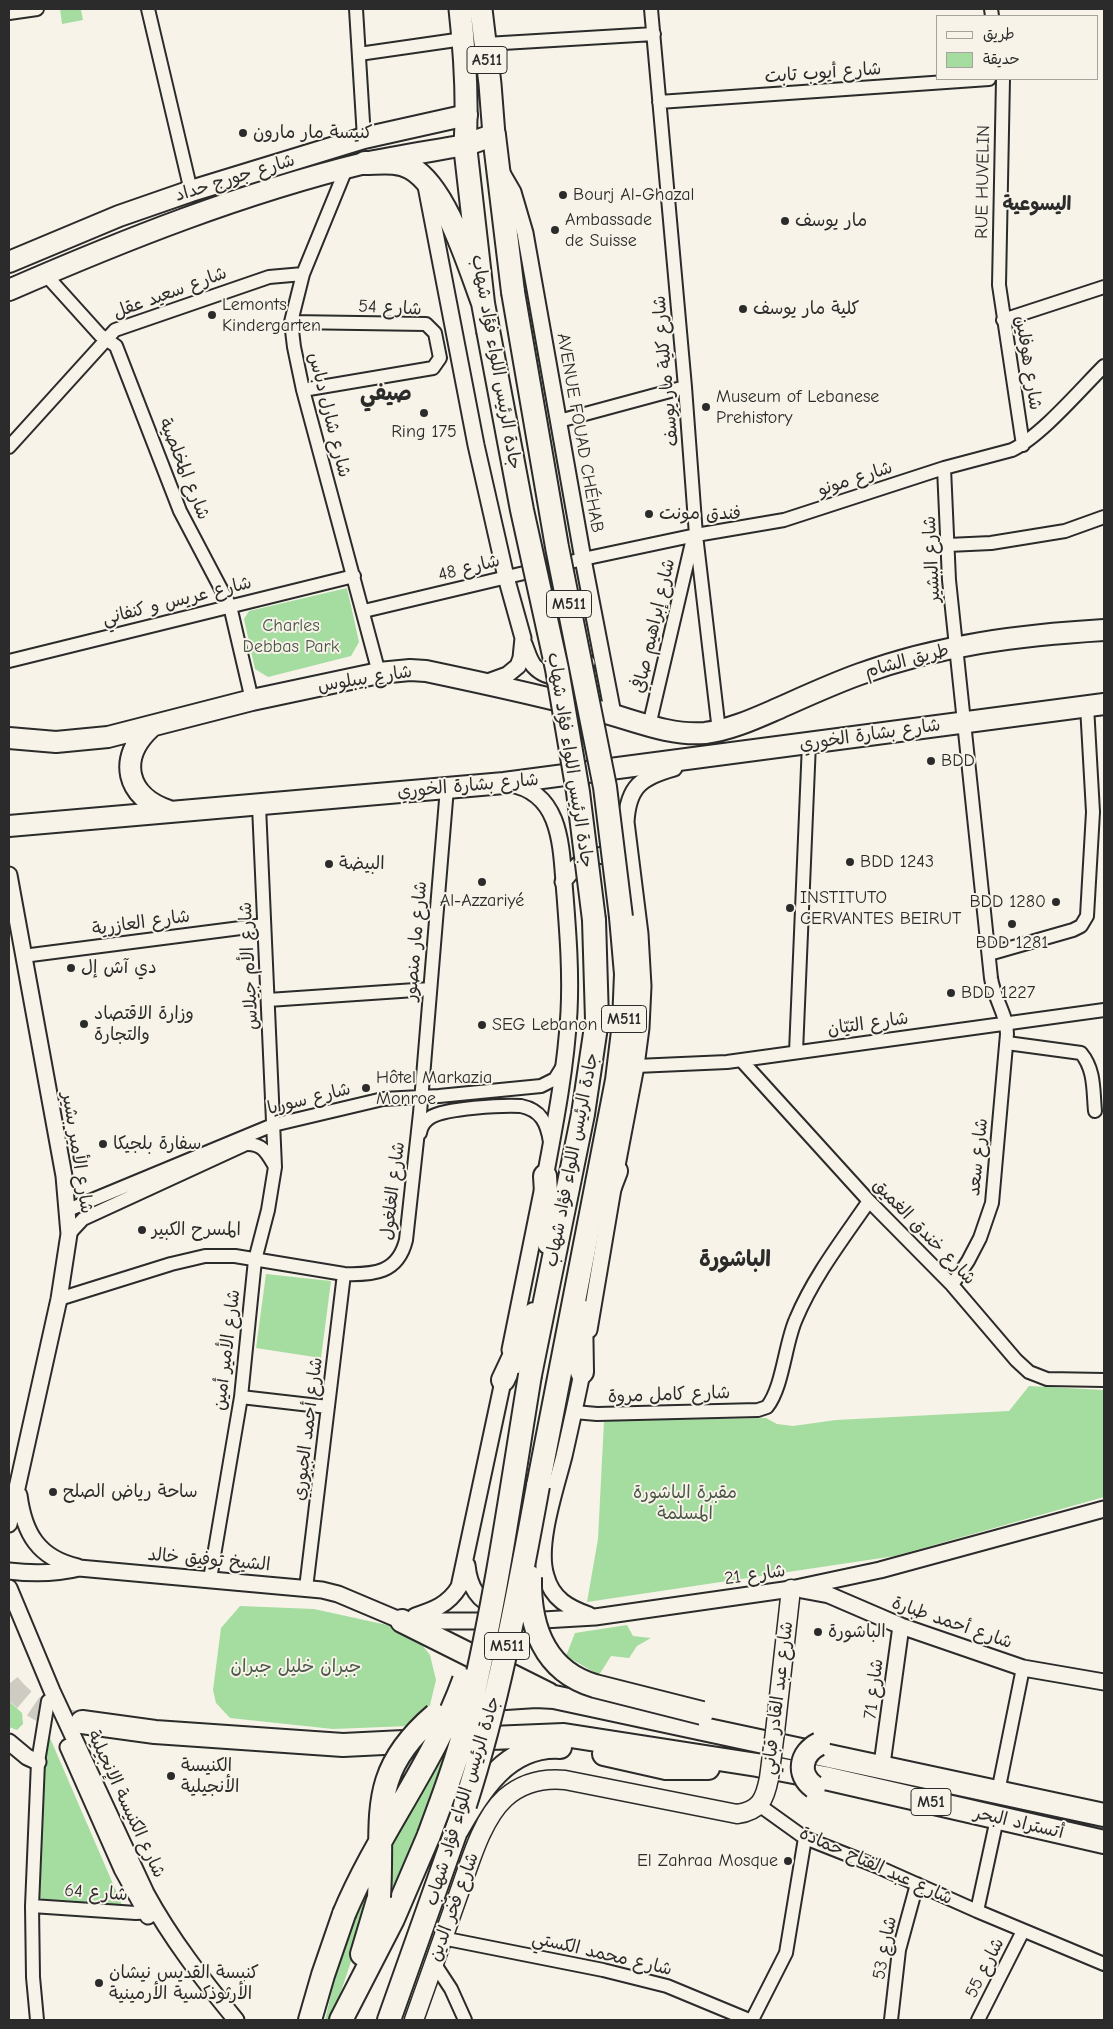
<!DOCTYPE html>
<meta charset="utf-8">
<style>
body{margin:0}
#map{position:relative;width:1113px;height:2029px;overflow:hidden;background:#f7f3e8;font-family:"Comic Neue","Playpen Sans Arabic",sans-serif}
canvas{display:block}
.frame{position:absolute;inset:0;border:10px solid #2b2b2b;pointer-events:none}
.legend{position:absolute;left:936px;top:15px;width:162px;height:65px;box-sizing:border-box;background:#f7f3e8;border:1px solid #a5a39c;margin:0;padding:6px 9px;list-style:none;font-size:15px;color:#2b2b2b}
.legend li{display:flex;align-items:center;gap:10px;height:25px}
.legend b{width:25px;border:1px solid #a5a39c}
</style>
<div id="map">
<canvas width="1113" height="2029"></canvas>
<div class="frame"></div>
<ul class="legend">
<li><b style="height:6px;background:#f7f3e8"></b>طريق</li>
<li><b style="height:14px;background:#a5dca0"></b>حديقة</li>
</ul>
</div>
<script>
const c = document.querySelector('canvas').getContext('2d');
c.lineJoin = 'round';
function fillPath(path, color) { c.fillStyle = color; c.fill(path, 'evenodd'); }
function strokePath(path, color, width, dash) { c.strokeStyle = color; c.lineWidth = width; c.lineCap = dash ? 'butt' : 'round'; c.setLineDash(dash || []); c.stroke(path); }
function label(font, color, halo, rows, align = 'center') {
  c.font = font + ' "Comic Neue","Playpen Sans Arabic",sans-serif'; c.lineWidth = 4; c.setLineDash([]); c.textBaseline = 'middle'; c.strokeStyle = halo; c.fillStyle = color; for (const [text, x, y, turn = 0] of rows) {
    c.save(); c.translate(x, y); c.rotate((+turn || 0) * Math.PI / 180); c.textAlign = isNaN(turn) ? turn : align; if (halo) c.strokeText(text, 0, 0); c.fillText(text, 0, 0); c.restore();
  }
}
const green = new Path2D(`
 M 60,9 L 85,9 L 81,10 L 83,20 L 62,24 Z
 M 347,588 L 359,642 L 351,656 L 268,677 L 255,669 L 244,619 L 249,611 Z
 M 266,1274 L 331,1281 L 321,1358 L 256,1348 Z
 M 1029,1386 L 1104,1390 L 1104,1497 L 895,1556 L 587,1602 L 598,1539 L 604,1421 L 766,1418 L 777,1424 L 793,1426 L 836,1420 L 1009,1411 Z
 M 240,1606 L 314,1609 L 387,1625 L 414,1635 L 430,1655 L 436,1680 L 429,1709 L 409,1726 L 333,1729 L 230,1718 L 216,1703 L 213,1690 L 221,1628 Z
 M 627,1625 L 633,1636 L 651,1638 L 637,1646 L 629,1658 L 611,1656 L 599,1675 L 566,1656 L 575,1633 Z
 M 9,1701 L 22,1713 L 23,1724 L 17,1730 L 9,1727 Z
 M 457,1718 L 435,1791 L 381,1928 L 390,1845 Z
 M 44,1724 L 123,1907 L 37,1900 Z
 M 373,1875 L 369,1908 L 332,2018 L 331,2020 L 325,2020 L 339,1960 L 355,1915 Z`);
const motorwayTunnel = new Path2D(`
 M 9,1684 C 29,1708 51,1720 82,1722`);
const minor = new Path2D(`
 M 148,9 L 191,191
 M 356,9 L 364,138
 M 651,9 L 685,387 L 696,535 L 719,731
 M 991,9 L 992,16
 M 9,13 L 37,9
 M 486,44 L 654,34
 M 359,54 L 463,39
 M 1003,79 L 999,285 L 1023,445
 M 659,102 L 989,79
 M 346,169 L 303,274 L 291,322 L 294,347 L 303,390 L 379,673
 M 45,274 L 100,335 L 116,346 L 180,511 L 230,606 L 252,700
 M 1003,320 L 1104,287
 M 291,322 L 426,324 L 435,333 L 440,358 L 433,368 L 303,390
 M 559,421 L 685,387
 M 9,447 L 115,330 L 269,277 L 303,274
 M 944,468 L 949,580 L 991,978 C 994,999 1007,1014 1007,1034 L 992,1203 L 980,1238 L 968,1261 L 952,1285
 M 948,545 L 991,543 L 1065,531 L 1104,517
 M 364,611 L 583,559 L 696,535 L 784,520 L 944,468 L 1012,450 C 1041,436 1080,390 1104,366
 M 9,661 L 354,576
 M 649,726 L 693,538
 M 989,954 L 1073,930 L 1081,926 L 1087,916 L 1093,812 L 1087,706
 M 23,956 L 264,925
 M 268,1000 L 430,989
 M 1007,1043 L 1081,1053 C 1095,1070 1093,1090 1095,1111
 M 796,1052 L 809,743
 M 741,1060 L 869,1201 L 952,1285 L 1016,1360 L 1029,1372 L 1047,1379 L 1104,1380
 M 636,1066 L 727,1062 L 1104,1010
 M 420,1133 C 421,1126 424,1121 431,1117 C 446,1108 502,1105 521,1106 C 541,1110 547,1123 550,1142
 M 68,1210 L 273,1125 L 383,1099 L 439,1096 L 541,1086 L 555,1079 L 563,1066
 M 69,1234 L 83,1219 L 246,1144 C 262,1143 267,1153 274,1165
 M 59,1299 L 171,1264 L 205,1256 L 235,1256 L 344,1274 C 374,1275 398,1273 406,1240 L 420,1113 L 447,788
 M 241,1397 L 328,1407
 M 574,1412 L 597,1414 L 758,1410 L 767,1407 C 783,1387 785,1343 796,1319 C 814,1276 843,1239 869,1201
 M 210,1579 L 241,1397 L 255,1260 L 268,1210 L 275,1167 L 259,806
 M 306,1588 L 344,1274
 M 1000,1782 L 1023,1668
 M 759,1805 L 805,1838 L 876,1866 L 977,1911 L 1104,1964
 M 32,1906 L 136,1913 L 154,1912
 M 977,1911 L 995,1828
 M 442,1938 L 603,1970 L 667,1986 L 749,2020
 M 434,1963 L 451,1989 L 465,2020
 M 37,2020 L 33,1977 L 32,1906 L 38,1762 L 48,1701
 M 752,2020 L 786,1953 L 805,1838
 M 891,2020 L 899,1950 L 917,1884
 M 978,2020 L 1023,1931`);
const tertiary = new Path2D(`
 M 502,173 L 513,192 L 525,233 L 583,559 L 613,714
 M 426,186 L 476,445 L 506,577 L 523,638 L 521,658 L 518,666 L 507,675 L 485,683
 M 524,644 C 527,651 529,660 534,666 C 548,681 575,680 587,663
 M 9,875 L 64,1176 L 69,1234 L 59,1299 L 9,1524
 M 563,882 C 575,867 585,853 606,856 C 612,857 616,857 620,861
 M 589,1330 L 616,1171 L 636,1066 L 641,1028 L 643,986 L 640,934 L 626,822 C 628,787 641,777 674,768
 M 510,1350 C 522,1291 534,1232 546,1172 C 556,1119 566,1066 569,1012 C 571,972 568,934 565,895 C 561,852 564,793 510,784
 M 584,1363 C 578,1394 571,1425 564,1456 C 556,1488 536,1545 546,1576 C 552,1599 569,1608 589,1615
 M 19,1495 C 24,1533 38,1558 78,1567
 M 467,1565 C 469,1585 478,1603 498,1607
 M 9,1571 C 33,1574 55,1574 79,1568 L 322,1590 L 338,1594 L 402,1621 L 498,1621
 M 9,1588 L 52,1691 L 146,1893 C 171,1939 203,1980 236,2020
 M 802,1590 L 829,1595 L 901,1626 L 1023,1668 L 1104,1682
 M 415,1616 C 433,1610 448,1605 459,1587 L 505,1372
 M 526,1621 L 595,1617 L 791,1589 L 880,1570 L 1104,1509
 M 9,1742 L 27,1757 L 38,1762
 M 68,1747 L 122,1869 L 148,1916
 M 883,1757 L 901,1626`);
const secondary = new Path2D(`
 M 775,1732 L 791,1589
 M 414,2020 C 429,1977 444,1934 460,1890 C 470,1862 482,1819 505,1798 C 522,1783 543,1778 565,1780 L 737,1814 C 760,1811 765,1799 769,1778`);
const primary = new Path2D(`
 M 9,262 L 119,216 L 191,191 L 364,138 L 467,115
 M 9,290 C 124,240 242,193 365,163 C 398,156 432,151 465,145
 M 151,727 C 117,758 126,797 169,811
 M 9,738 L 56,742 L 108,737 L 252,700 L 379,673 L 410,670 L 426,671 C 483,683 539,695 595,710 C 632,719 667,736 705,733 C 730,730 754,719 777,709 C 804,697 832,684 860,674 C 939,645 1021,635 1104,630
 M 9,826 L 504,783 L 1104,704`);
const trunk = new Path2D(`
 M 460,9 C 465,54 468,99 465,145 L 494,135 L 490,84 L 481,9`);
const motorway = new Path2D(`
 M 494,135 L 513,292
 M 465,145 L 483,303 L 488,330
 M 365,163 C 380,163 397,160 411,168 C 446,188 469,266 483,303
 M 545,1176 L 549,1243
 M 603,1205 L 616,1171
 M 581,1311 L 582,1372
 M 530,1375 L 583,1114 L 597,1020 L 594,920
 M 503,1380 L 534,1314
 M 538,1486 L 617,1080 L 624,1023 L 626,974 L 621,917
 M 402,1621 L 548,1694
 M 475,1700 L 536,1696 L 554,1697 L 1104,1815
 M 82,1722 L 155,1732 L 343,1745 L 424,1741
 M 466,1739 L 564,1735 L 757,1765 L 825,1778 L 1104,1842
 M 604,1754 L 666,1768 L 708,1768
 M 457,1830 C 480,1790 507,1744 560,1747
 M 362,1954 L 379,1897
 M 310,2020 L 323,1975 L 344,1914
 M 341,2020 L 393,1919 L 429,1835
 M 389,2020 L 461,1817`);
const secondaryBridge = new Path2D(`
 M 769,1778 L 775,1732`);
const motorwayBridge = new Path2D(`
 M 513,292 L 557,547 L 605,787 L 621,917
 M 488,330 L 522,510 L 557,669 L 578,792 L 594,920
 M 530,1577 C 529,1626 544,1671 595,1686 L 702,1713
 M 814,1787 C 796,1774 801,1753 819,1744
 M 465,1805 C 499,1700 518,1594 538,1486
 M 429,1835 C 442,1799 457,1762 466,1724 C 495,1609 511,1491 530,1375
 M 379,1897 C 384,1817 366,1774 435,1715
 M 344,1914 C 378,1833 434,1763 464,1680`);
const markers = [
 [243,133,5,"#2b2b2b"],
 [563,195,5,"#2b2b2b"],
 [785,221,5,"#2b2b2b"],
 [555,230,5,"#2b2b2b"],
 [743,309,5,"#2b2b2b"],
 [212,315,5,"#2b2b2b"],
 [706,407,5,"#2b2b2b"],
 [424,413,5,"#2b2b2b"],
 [649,514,5,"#2b2b2b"],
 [931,761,5,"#2b2b2b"],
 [850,862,5,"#2b2b2b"],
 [329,864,5,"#2b2b2b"],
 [482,882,5,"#2b2b2b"],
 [1056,902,5,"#2b2b2b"],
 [790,908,5,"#2b2b2b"],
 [1012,924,5,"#2b2b2b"],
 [71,968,5,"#2b2b2b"],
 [951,993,5,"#2b2b2b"],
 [84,1024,5,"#2b2b2b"],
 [482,1025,5,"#2b2b2b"],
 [366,1088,5,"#2b2b2b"],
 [103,1144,5,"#2b2b2b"],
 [142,1230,5,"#2b2b2b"],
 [53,1492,5,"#2b2b2b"],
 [818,1632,5,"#2b2b2b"],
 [171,1776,5,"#2b2b2b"],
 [788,1861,5,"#2b2b2b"],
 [99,1983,5,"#2b2b2b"]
];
const shields = [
 [487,60,40],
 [569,604,45],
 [624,1019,45],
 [507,1646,45],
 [931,1802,40]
];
const shieldNames = [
 ["A511",487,60],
 ["M511",569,604],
 ["M511",624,1019],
 ["M511",507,1646],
 ["M51",931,1802]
];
const streetNames = [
 ["شارع أيوب تابت",823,73,-4],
 ["شارع جورج حداد",235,178,-17],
 ["RUE HUVELIN",983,182,-89],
 ["شارع سعيد عقل",170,293,-20],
 ["شارع 54",390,308,3],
 ["جادة الرئيس اللواء فؤاد شهاب",496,362,80],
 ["شارع هوفلين",1028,363,81],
 ["شارع كلية مار يوسف",666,371,-95],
 ["شارع شارل دباس",329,415,76],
 ["AVENUE FOUAD CHÉHAB",580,433,80],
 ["شارع المخلصية",184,469,68],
 ["شارع مونو",855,479,-18],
 ["شارع البشير",932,559,-93],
 ["شارع 48",469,568,-14],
 ["شارع عريس و كنفاني",177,601,-14],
 ["شارع إبراهيم صافي",654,626,-77],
 ["طريق الشام",907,661,-15],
 ["شارع بيبلوس",365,679,-9],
 ["شارع بشارة الخوري",870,735,-8],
 ["جادة الرئيس اللواء فؤاد شهاب",570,760,81],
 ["شارع بشارة الخوري",468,786,-5],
 ["شارع العازرية",141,923,-8],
 ["شارع مار منصور",416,941,-85],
 ["شارع الأم جيلاس",249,966,-93],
 ["شارع التيّان",868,1024,-8],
 ["شارع سوريا",309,1099,-14],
 ["شارع الأمير بشير",77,1153,81],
 ["شارع سعد",978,1157,-84],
 ["جادة الرئيس اللواء فؤاد شهاب",572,1160,-79],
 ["شارع الغلغول",393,1191,-83],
 ["شارع خندق الغميق",924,1232,46],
 ["شارع الأمير أمين",227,1350,-83],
 ["شارع كامل مروة",669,1395,-2],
 ["شارع أحمد الجبوري",308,1429,-83],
 ["الشيخ توفيق خالد",209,1560,5],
 ["شارع 21",755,1575,-8],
 ["شارع أحمد طبارة",952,1623,19],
 ["شارع 71",874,1689,-83],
 ["شارع عبد القادر قباني",778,1698,-83],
 ["جادة الرئيس اللواء فؤاد شهاب",463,1801,-73],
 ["شارع الكنيسة الإنجيلية",126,1804,65],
 ["أتستراد البحر",1019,1823,13],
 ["شارع عبد الفتاح حمادة",876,1866,24],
 ["شارع 64",96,1893,4],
 ["شارع فخر الدين",454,1907,-70],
 ["شارع 53",885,1948,-79],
 ["شارع محمد الكستي",602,1954,13],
 ["شارع 55",985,1968,-63]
];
const poiNames = [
 ["كنيسة مار مارون",253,133],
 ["Bourj Al-Ghazal",573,195],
 ["Ambassade",565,220],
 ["de Suisse",565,241],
 ["مار يوسف",795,221],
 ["Lemonts",222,305],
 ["Kindergarten",222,326],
 ["كلية مار يوسف",753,309],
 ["Museum of Lebanese",716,397],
 ["Prehistory",716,418],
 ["Ring 175",424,432,"center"],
 ["فندق مونت",659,514],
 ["BDD",941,761],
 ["BDD 1243",860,862],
 ["البيضة",339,864],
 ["INSTITUTO",800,898],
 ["CERVANTES BEIRUT",800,919],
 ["Al-Azzariyé",482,901,"center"],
 ["BDD 1280",1046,902,"right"],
 ["BDD 1281",1012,943,"center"],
 ["دي آش إل",81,968],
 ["BDD 1227",961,993],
 ["وزارة الاقتصاد",94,1014],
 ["والتجارة",94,1035],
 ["SEG Lebanon",492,1025],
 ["Hôtel Markazia",376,1078],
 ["Monroe",376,1099],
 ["سفارة بلجيكا",113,1144],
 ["المسرح الكبير",152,1230],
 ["ساحة رياض الصلح",63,1492],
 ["الباشورة",828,1632],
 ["الكنيسة",181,1766],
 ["الأنجيلية",181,1787],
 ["El Zahraa Mosque",778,1861,"right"],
 ["كنيسة القديس نيشان",109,1973],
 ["الأرثوذكسية الأرمينية",109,1994]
];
const parkNames = [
 ["Charles",291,626],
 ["Debbas Park",291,647],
 ["مقبرة الباشورة",685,1493],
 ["المسلمة",685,1514],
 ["جبران خليل جبران",296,1667]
];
const neighbourhoodNames = [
 ["اليسوعية",1037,205]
];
const districtNames = [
 ["صيفي",386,394],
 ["الباشورة",735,1260]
];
fillPath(green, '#a5dca0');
strokePath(motorwayTunnel, '#cecbc2', 22, [22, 11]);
strokePath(minor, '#2b2b2b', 16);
strokePath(tertiary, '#2b2b2b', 19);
strokePath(secondary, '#2b2b2b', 21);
strokePath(primary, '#2b2b2b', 24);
strokePath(trunk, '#2b2b2b', 25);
strokePath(motorway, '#2b2b2b', 26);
strokePath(minor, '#f7f3e8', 12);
strokePath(tertiary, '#f7f3e8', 15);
strokePath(secondary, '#f7f3e8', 18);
strokePath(primary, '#f7f3e8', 20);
strokePath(trunk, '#f7f3e8', 21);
strokePath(motorway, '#f7f3e8', 22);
strokePath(secondaryBridge, '#2b2b2b', 21, []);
strokePath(motorwayBridge, '#2b2b2b', 26, []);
strokePath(secondaryBridge, '#f7f3e8', 18);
strokePath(motorwayBridge, '#f7f3e8', 22);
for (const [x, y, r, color] of markers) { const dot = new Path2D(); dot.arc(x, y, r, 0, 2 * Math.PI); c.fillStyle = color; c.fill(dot); strokePath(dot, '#f7f3e8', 2); }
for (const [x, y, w] of shields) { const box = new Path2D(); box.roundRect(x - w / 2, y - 13.5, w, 27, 4); c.fillStyle = '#f7f3e8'; c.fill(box); strokePath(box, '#2b2b2b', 1); }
label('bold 16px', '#2b2b2b', null, shieldNames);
label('18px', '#2b2b2b', '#f7f3e8', streetNames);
label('18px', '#2b2b2b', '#f7f3e8', poiNames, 'left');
label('18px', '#4a5748', '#f7f3e8', parkNames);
label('bold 19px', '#2b2b2b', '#f7f3e8', neighbourhoodNames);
label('bold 22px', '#2b2b2b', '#f7f3e8', districtNames);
</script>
